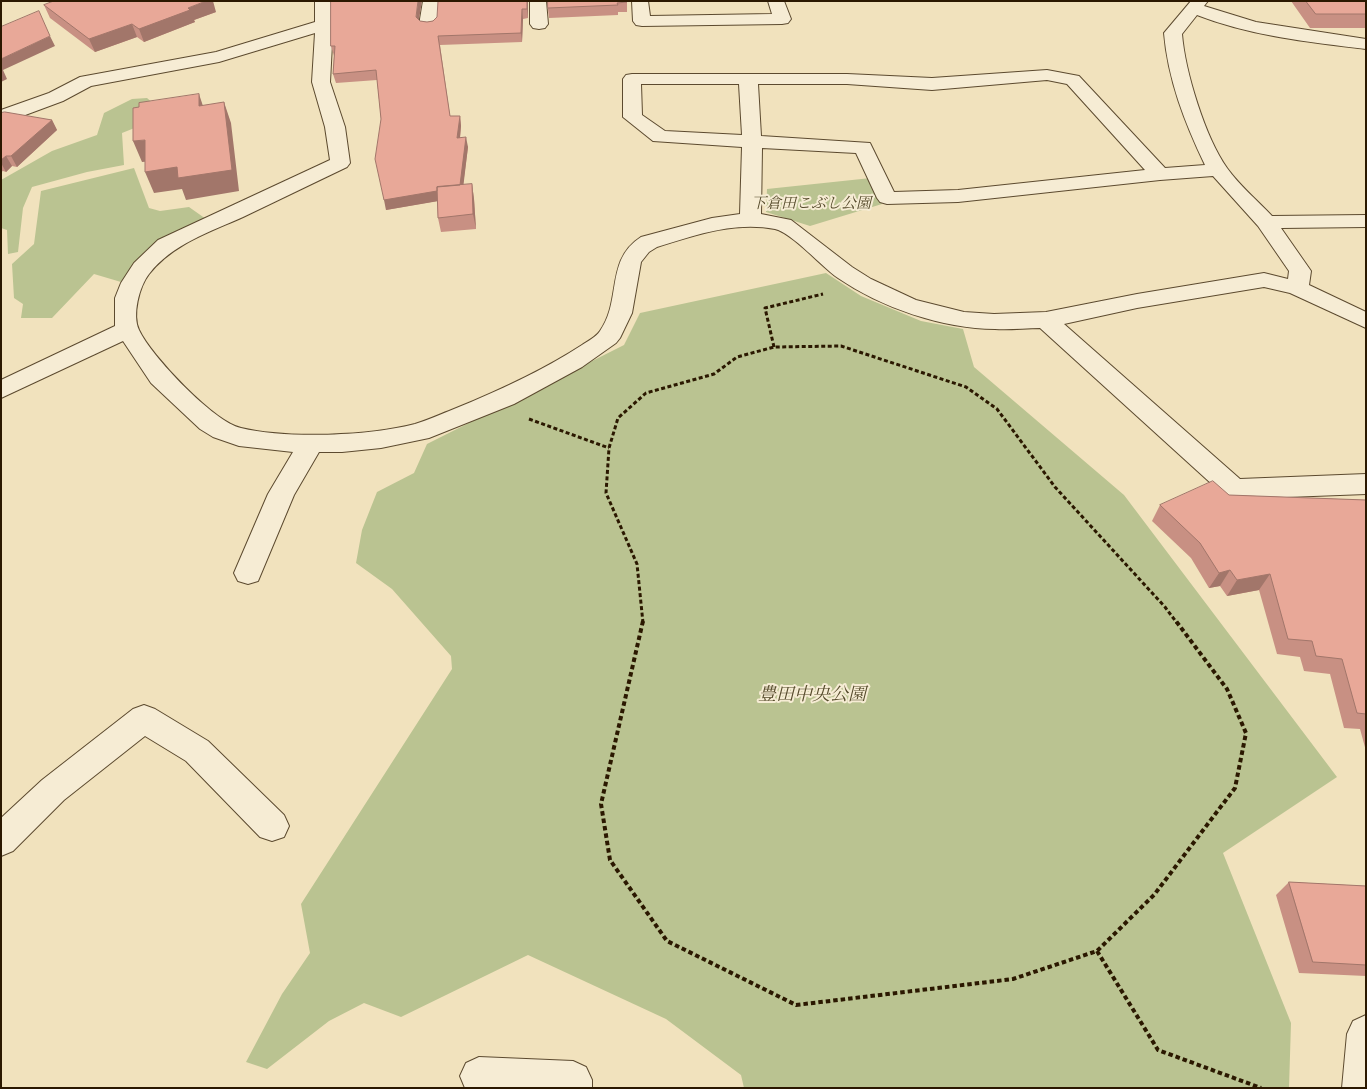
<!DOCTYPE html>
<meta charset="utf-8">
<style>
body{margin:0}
#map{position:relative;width:1367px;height:1089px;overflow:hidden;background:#f1e2bd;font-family:"IM FELL DW Pica",serif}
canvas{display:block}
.frame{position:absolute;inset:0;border:2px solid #2b1800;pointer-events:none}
</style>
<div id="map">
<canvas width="1367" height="1089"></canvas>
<div class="frame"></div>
</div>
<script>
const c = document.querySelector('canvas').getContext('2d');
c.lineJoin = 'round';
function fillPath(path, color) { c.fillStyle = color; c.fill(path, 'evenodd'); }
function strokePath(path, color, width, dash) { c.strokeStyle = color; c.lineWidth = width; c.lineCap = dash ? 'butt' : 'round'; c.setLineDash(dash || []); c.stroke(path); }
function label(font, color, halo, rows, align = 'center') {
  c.font = font + ' "IM FELL DW Pica","Noto Serif JP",serif'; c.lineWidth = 4; c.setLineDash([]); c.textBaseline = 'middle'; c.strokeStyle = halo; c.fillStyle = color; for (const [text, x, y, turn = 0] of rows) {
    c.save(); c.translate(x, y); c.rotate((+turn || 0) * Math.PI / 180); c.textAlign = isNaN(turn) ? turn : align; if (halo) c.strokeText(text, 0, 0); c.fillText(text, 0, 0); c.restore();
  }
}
const green = new Path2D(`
 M 147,98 L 162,111 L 157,119 L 122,133 L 124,165 L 87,172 L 32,187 L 23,208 L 18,252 L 8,254 L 7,230 L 1,228 L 1,180 L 52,151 L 97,135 L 104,113 L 132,99 Z
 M 134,168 L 149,208 L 160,211 L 189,207 L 206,219 L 172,236 L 121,282 L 94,274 L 52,318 L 21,318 L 23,304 L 14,298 L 12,264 L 34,244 L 41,191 Z
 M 871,178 L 882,204 L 810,226 L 766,212 L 767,189 Z
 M 826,273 L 861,296 L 921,321 L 963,329 L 974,367 L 1124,495 L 1337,777 L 1223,853 L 1291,1023 L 1289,1088 L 744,1088 L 741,1075 L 666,1019 L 528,955 L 401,1017 L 364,1003 L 329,1021 L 267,1069 L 246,1062 L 282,994 L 310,953 L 301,904 L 452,669 L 451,656 L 392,589 L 356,563 L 362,530 L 377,492 L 414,473 L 427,444 L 624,345 L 640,313 Z`);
const pathFar1 = new Path2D(`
 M 774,347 L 765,308 L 823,294
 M 529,419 L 609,448
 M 643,623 L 637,564 L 606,493 L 609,448 L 618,418 L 646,393 L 714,374 L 737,357 L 774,347 L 841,346 L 966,387 L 997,409 L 1055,487 L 1165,607 L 1177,623`);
const path = new Path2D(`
 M 643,621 L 601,804 L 610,860 L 667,941 L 796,1005 L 1013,979 L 1097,951 L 1154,895 L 1235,788 L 1246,733 L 1227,689 L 1176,621
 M 1097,951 L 1158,1050 L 1261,1088`);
const minor = new Path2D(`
 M 315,1 L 331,1 L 333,25 L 330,82 L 345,127 L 350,163 L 347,167 C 312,184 278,200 243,217 C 210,232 172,244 149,274 C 139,287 132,315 139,330 C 151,356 214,422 241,428 C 287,439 369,436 415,424 C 428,420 441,414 454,409 C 498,391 542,371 582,345 C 588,341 596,337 600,331 C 622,300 605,260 641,237 L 712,218 L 740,214 L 742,147 L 653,141 L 623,117 L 623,79 L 626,75 L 632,74 L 847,74 L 932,78 L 1047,70 L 1079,76 L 1165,168 L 1205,165 C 1185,123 1168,80 1164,33 L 1191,1 L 1208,1 L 1204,6 L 1256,22 L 1366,39 L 1366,49 C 1309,42 1251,36 1197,15 L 1182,34 C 1185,71 1205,137 1227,168 C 1239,185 1257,200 1272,216 L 1366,215 L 1366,227 L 1281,228 L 1311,271 L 1309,285 L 1366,312 L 1366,328 L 1290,293 L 1264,287 L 1137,308 L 1064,324 L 1240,479 L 1366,474 L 1366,494 L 1234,499 L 1225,496 L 1040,328 C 1025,328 1010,330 995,329 C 943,329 880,307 838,278 C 822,267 792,233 775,229 C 735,221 695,235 657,247 L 649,252 L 641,262 L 632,313 L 620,338 L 616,343 L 582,367 L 514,404 L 429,438 L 381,448 L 342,452 L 319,452 L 294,495 L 258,581 L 248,584 L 238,581 L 234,573 L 268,494 L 293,452 L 239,446 L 213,437 L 200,429 L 151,383 L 123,341 L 1,398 L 1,380 L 115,326 L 115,298 L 121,283 L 134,263 L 158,240 L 330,160 L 325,127 L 312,82 L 315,33 L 219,62 L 91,86 L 63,101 L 1,124 L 1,110 L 49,93 L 80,77 L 216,52 L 315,22 ZM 1047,80 L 1067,84 L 1145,170 L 958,190 L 894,192 L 870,143 L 761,136 L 758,84 L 847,84 L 932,90 ZM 641,84 L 739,84 L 742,135 L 665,131 L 642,115 ZM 762,148 L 856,153 L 877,198 L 880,202 L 887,204 L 958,202 L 1160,180 L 1213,176 L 1258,226 L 1289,271 L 1288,279 L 1264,273 L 1137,294 L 1046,312 L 994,314 L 964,312 L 916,300 L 871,279 L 852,267 L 791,220 L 761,214 Z
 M 423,1 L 439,1 L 437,25 L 434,29 L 428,30 L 422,29 L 419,25 Z
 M 530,1 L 546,1 L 548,24 L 545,28 L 539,29 L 533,28 L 530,24 Z
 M 632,1 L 648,1 L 650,16 L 772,14 L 768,1 L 784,1 L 791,19 L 788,23 L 782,24 L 642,26 L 636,25 L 633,21 Z
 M 144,705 L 155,709 L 208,741 L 284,815 L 289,826 L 284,837 L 272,841 L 260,837 L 186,761 L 145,736 L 64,800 L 13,851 L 1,856 L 1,818 L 42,780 L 133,709 Z
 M 1366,1015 L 1366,1088 L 1342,1088 L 1347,1034 L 1353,1021 Z
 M 479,1057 L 573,1061 L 586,1067 L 592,1080 L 592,1088 L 465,1088 L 460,1076 L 466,1063 Z`);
const wall = new Path2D(`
 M 528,1 L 528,18 L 523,19 L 522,42 L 440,45 L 450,116 L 460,116 L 461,126 L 460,138 L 468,147 L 463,185 L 472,184 L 474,199 L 476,229 L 441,232 L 438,218 L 437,201 L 386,210 L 381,119 L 377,80 L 336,83 L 333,74 L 334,56 L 331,46 L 419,20 L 420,21 L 427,22 Z
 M 547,1 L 627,1 L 627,12 L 618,12 L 618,15 L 549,18 Z
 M 1291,1 L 1366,1 L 1366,28 L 1310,28 Z
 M 44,5 L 216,12 L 194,20 L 195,22 L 144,42 L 137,37 L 95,52 L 50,18 Z
 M 1,113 L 52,120 L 57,130 L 17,167 L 12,166 L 6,172 L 3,171 L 1,172 Z
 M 1229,495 L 1366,500 L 1366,751 L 1360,729 L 1344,728 L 1330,674 L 1304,671 L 1300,657 L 1277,654 L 1259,590 L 1227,596 L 1220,586 L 1209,588 L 1191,558 L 1152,521 L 1160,505 Z
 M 1289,882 L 1366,886 L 1366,976 L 1299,973 L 1276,895 Z`);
const shadedWall = new Path2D(`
 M 206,1 L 213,1 L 216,12 L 194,20 L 195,22 L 144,42 L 139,29 L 188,8 Z
 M 418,1 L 422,1 L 418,26 L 416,17 Z
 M 527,1 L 528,1 L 528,18 L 527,9 Z
 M 522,9 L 523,19 L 522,42 L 521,33 Z
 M 132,24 L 137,37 L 95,52 L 89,39 Z
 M 50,36 L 55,46 L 3,70 L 7,79 L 1,82 L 1,59 Z
 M 199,94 L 206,115 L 199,106 Z
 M 224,102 L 231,123 L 239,191 L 186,200 L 182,189 L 154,193 L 145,172 Z
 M 460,116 L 461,126 L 459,148 L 457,138 Z
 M 52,120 L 57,130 L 17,167 L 11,156 Z
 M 466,137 L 468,147 L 462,197 L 386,210 L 384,200 Z
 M 145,140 L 154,161 L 142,162 L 133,141 Z
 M 6,156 L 12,166 L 6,172 L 1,163 L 1,160 Z
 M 472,184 L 474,199 L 476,229 L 473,214 Z
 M 1230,570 L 1220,586 L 1209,588 L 1219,573 Z
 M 1270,574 L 1259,590 L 1227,596 L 1237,580 Z`);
const building = new Path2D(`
 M 54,1 L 206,1 L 188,8 L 190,10 L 139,29 L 132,24 L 89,39 L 44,5 Z
 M 331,1 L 418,1 L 416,17 L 420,21 L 427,22 L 433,21 L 437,17 L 438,1 L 527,1 L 527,9 L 522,9 L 521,33 L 438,36 L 450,116 L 460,116 L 457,138 L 466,137 L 460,185 L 437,187 L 437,191 L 384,200 L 375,159 L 381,119 L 376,70 L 333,74 L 335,46 L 331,46 Z
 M 548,1 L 627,1 L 627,2 L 617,3 L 618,5 L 548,8 Z
 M 1306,1 L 1366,1 L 1366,14 L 1316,14 Z
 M 39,11 L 50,36 L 1,59 L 1,27 Z
 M 199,94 L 199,106 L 224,102 L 232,170 L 178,178 L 177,167 L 145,172 L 145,140 L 133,141 L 133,108 L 139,107 L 139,103 Z
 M 5,112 L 52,120 L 11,156 L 6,156 L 1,160 L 1,113 Z
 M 472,184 L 473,214 L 438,218 L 437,187 Z
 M 1213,481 L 1229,495 L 1366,500 L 1366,714 L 1357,713 L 1342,659 L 1316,656 L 1312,641 L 1288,639 L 1270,574 L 1237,580 L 1230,570 L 1219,573 L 1200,543 L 1160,505 Z
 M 1289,882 L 1366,886 L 1366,965 L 1313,962 Z`);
const farParknames = [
 ["下倉田こぶし公園",811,205]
];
const parkNames = [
 ["豊田中央公園",812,696]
];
fillPath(green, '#bac391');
strokePath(minor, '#5c4a2f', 2);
strokePath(pathFar1, '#2b1800', 3, [4, 2.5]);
strokePath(path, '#2b1800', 4, [4.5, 3]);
fillPath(minor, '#f6ecd4');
fillPath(wall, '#c89083');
fillPath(shadedWall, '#a2766a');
fillPath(building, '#e8a898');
strokePath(building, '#a2766a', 1);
label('italic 15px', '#564b2c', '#f6ecd4', farParknames);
label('italic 18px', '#564b2c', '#f6ecd4', parkNames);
</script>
